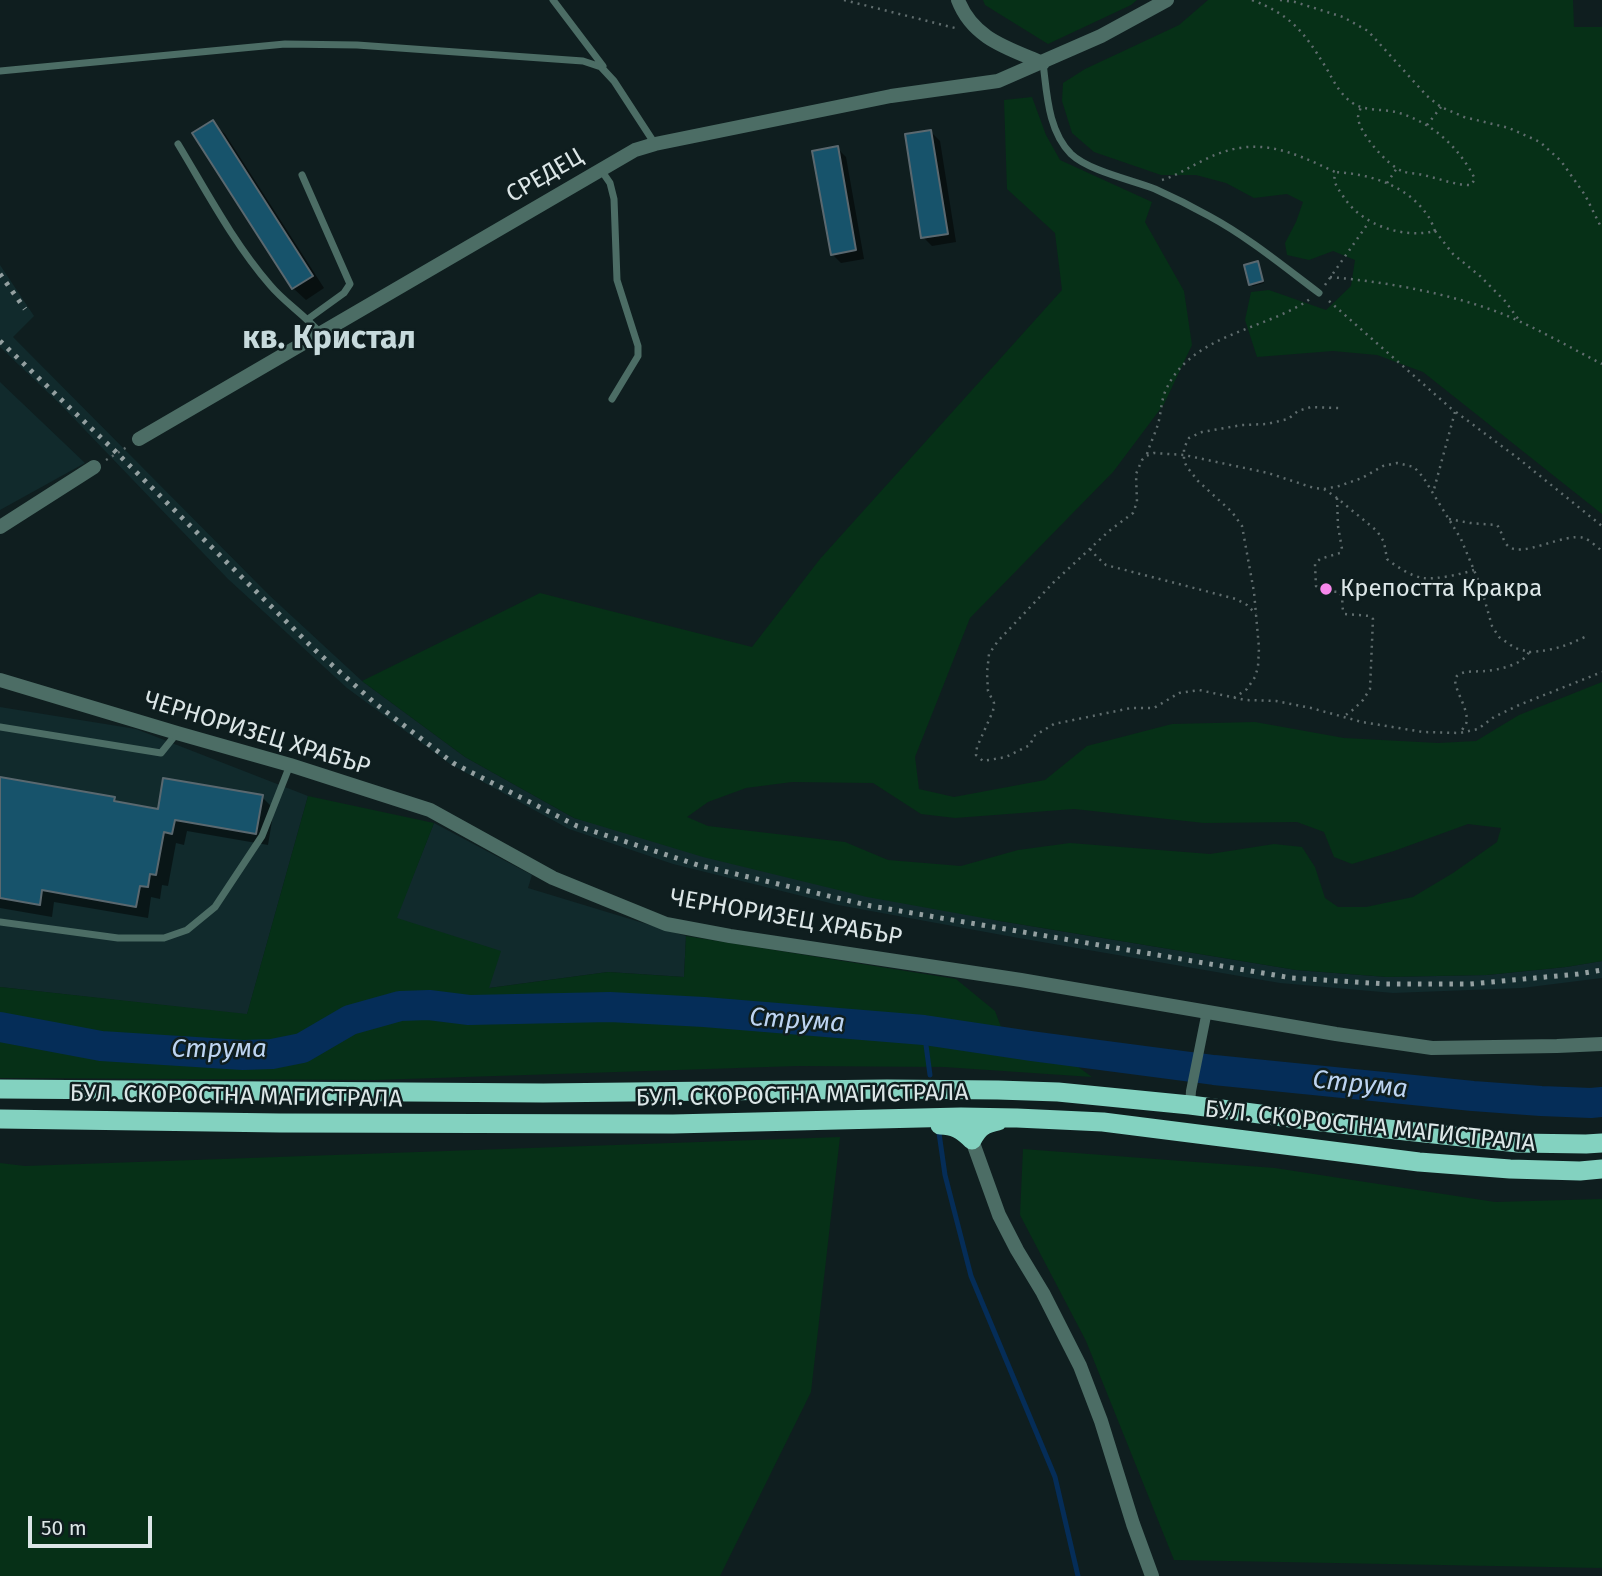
<!DOCTYPE html>
<meta charset="utf-8">
<style>
body{margin:0}
#map{position:relative;width:1602px;height:1576px;overflow:hidden;background:#0f1e1f;font-family:"Fira Sans",sans-serif}
canvas{display:block}
.scale{position:absolute;left:28px;top:1516px;width:124px;height:32px;box-sizing:border-box;border:4px solid #dce6e7;border-top:0;padding-left:9px;font-size:21px;line-height:24px;white-space:nowrap;color:#dce6e7;-webkit-text-stroke:5px #0f1e1f;paint-order:stroke}
</style>
<div id="map">
<canvas width="1602" height="1576"></canvas>
<div class="scale">50 m</div>
</div>
<script>
const c = document.querySelector('canvas').getContext('2d');
c.lineJoin = 'round';
function fillPath(path, color) { c.fillStyle = color; c.fill(path, 'evenodd'); }
function strokePath(path, color, width, dash) { c.strokeStyle = color; c.lineWidth = width; c.lineCap = dash ? 'butt' : 'round'; c.setLineDash(dash || []); c.stroke(path); }
function label(font, color, halo, rows, align = 'center') {
  c.font = font + ' "Fira Sans",sans-serif'; c.lineWidth = 5; c.setLineDash([]); c.textBaseline = 'middle'; c.strokeStyle = halo; c.fillStyle = color; for (const [text, x, y, turn = 0] of rows) {
    c.save(); c.translate(x, y); c.rotate((+turn || 0) * Math.PI / 180); c.textAlign = isNaN(turn) ? turn : align; if (halo) c.strokeText(text, 0, 0); c.fillText(text, 0, 0); c.restore();
  }
}
const built = new Path2D(`
 M 0,265 L 34,316 L 13,337 L 269,595 L 362,681 L 465,757 L 574,818 L 1000,921 L 1296,970 L 1387,977 L 1487,975 L 1566,967 L 1602,961 L 1602,978 L 1522,988 L 1393,993 L 1280,983 L 1013,937 L 838,905 L 673,864 L 569,829 L 450,764 L 347,688 L 228,579 L 61,405 L 0,347 Z
 M 0,382 L 85,463 L 0,510 Z
 M 0,707 L 136,729 L 308,796 L 247,1015 L 0,987 Z
 M 434,823 L 532,875 L 528,888 L 686,936 L 684,977 L 608,972 L 489,988 L 396,918 Z`);
const green = new Path2D(`
 M 983,0 L 1137,0 L 1131,5 L 1048,44 L 985,5 Z
 M 1208,0 L 1573,0 L 1574,27 L 1602,27 L 1602,514 L 1423,372 L 1377,355 L 1333,351 L 1257,357 L 1245,320 L 1251,292 L 1269,290 L 1326,310 L 1351,286 L 1355,260 L 1333,251 L 1309,260 L 1287,255 L 1285,243 L 1296,222 L 1303,202 L 1287,194 L 1254,198 L 1226,183 L 1196,175 L 1161,175 L 1094,152 L 1072,133 L 1062,101 L 1063,83 L 1085,69 L 1179,25 Z
 M 1032,97 L 1046,135 L 1060,160 L 1152,202 L 1145,222 L 1184,291 L 1192,345 L 1164,404 L 1113,472 L 970,618 L 915,757 L 919,789 L 954,797 L 1045,780 L 1087,746 L 1172,724 L 1255,722 L 1344,738 L 1438,743 L 1476,741 L 1519,715 L 1602,682 L 1602,961 L 1566,967 L 1487,975 L 1387,977 L 1296,970 L 1000,921 L 867,897 L 703,857 L 574,818 L 465,757 L 362,681 L 540,593 L 752,647 L 820,559 L 1062,290 L 1055,233 L 1007,189 L 1004,100 ZM 792,782 L 873,783 L 921,814 L 955,818 L 1074,809 L 1204,823 L 1297,822 L 1324,832 L 1334,857 L 1352,864 L 1394,851 L 1468,824 L 1501,828 L 1497,842 L 1453,873 L 1413,897 L 1366,907 L 1338,907 L 1325,898 L 1315,867 L 1302,847 L 1274,844 L 1210,854 L 1070,843 L 1018,850 L 961,866 L 888,860 L 845,842 L 708,826 L 687,817 L 708,802 L 746,788 Z
 M 308,796 L 434,823 L 397,918 L 501,951 L 489,988 L 608,972 L 684,977 L 686,936 L 956,979 L 995,1011 L 1011,1053 L 1070,1061 L 1092,1077 L 944,1067 L 798,1066 L 375,1080 L 0,1078 L 0,987 L 247,1014 Z
 M 840,1137 L 811,1392 L 720,1576 L 0,1576 L 0,1163 L 25,1166 Z
 M 1023,1149 L 1275,1168 L 1495,1202 L 1602,1199 L 1602,1568 L 1174,1560 L 1086,1341 L 1020,1215 Z`);
const shadow = new Path2D(`
 M 212,122 L 225,134 L 324,288 L 306,300 L 293,288 Z
 M 931,132 L 940,141 L 956,242 L 932,246 L 923,237 Z
 M 837,148 L 846,157 L 864,259 L 841,263 L 832,254 Z
 M 1257,263 L 1259,266 L 1264,283 L 1253,286 L 1250,284 Z
 M 0,779 L 114,799 L 118,803 L 159,811 L 262,797 L 274,809 L 268,845 L 187,831 L 184,845 L 176,843 L 168,886 L 162,885 L 160,899 L 151,897 L 148,918 L 54,902 L 52,917 L 0,908 Z`);
const stream = new Path2D(`
 M 924,1030 L 930,1075
 M 939,1133 L 945,1175 L 971,1276 L 1055,1477 L 1078,1576`);
const river = new Path2D(`
 M 0,1027 L 101,1046 L 243,1055 L 272,1054 L 302,1048 L 350,1020 L 400,1006 L 429,1005 L 469,1010 L 610,1007 L 704,1012 L 924,1030 L 1031,1046 L 1214,1070 L 1473,1096 L 1541,1101 L 1591,1103 L 1602,1102`);
const building = new Path2D(`
 M 213,120 L 313,276 L 292,289 L 192,133 Z
 M 931,130 L 948,234 L 921,238 L 905,134 Z
 M 838,146 L 856,250 L 831,255 L 812,151 Z
 M 1258,261 L 1263,281 L 1249,285 L 1244,265 Z
 M 0,777 L 115,797 L 114,801 L 158,809 L 163,778 L 263,795 L 256,834 L 175,820 L 172,834 L 164,832 L 156,875 L 150,874 L 148,887 L 140,886 L 136,907 L 42,890 L 40,905 L 0,898 Z`);
const path = new Path2D(`
 M 844,0 L 955,28
 M 1252,0 C 1291,15 1304,32 1325,66 C 1334,81 1339,94 1354,104 C 1366,111 1383,109 1396,112 C 1432,122 1459,147 1475,179 L 1471,185 C 1452,185 1436,177 1418,174 C 1412,173 1406,173 1402,171 C 1388,166 1358,132 1358,117 C 1358,116 1361,107 1361,106
 M 1280,0 L 1295,2 L 1343,17 L 1368,31 L 1427,96 L 1441,107 L 1464,117 L 1509,128 L 1540,142 L 1561,161 L 1585,195 L 1602,229
 M 1427,125 L 1441,107
 M 1162,180 C 1178,175 1191,166 1206,159 C 1255,135 1289,150 1335,172 C 1333,183 1337,187 1343,196 C 1361,225 1403,239 1435,231 C 1433,226 1431,220 1428,216 C 1407,185 1370,174 1335,172
 M 1387,183 L 1397,168
 M 1435,231 L 1453,254 L 1480,276 L 1505,301 L 1519,320
 M 1330,277 C 1386,282 1442,292 1495,311 C 1532,325 1567,346 1602,364
 M 1325,285 L 1369,222
 M 1329,301 L 1455,412 L 1433,493
 M 1456,412 L 1519,459 L 1602,526
 M 1147,454 C 1150,444 1155,434 1158,424 C 1161,414 1161,402 1165,392 C 1189,334 1264,331 1310,299
 M 106,460 L 127,447
 M 1324,489 L 1339,486 L 1362,478 L 1383,466 L 1397,463 L 1414,467 L 1423,477 L 1461,539 L 1481,587 L 1492,626 L 1499,637 L 1515,648 L 1529,652 C 1523,665 1498,670 1485,671 C 1477,672 1463,670 1457,676 C 1449,684 1471,709 1466,724 C 1465,725 1461,732 1460,733
 M 1337,498 L 1338,526 L 1342,549 L 1340,553 L 1320,559 L 1315,564 L 1316,586 L 1322,591 L 1339,592 C 1345,598 1340,608 1345,614 L 1370,616 L 1373,619 L 1370,689 L 1363,700 L 1354,709 L 1343,717
 M 1449,519 L 1470,523 L 1497,525 C 1502,531 1502,539 1507,545 C 1520,560 1564,532 1584,538 C 1590,540 1597,547 1602,551
 M 1090,549 L 1097,557 L 1106,565 L 1236,599 L 1247,605 L 1256,614
 M 1474,570 C 1461,574 1436,580 1423,578 C 1411,576 1397,567 1387,559 L 1384,542 L 1377,531 L 1337,498 L 1324,489 L 1314,488 L 1268,473 L 1184,455 L 1154,453 L 1146,456 L 1142,460 L 1136,474 L 1137,502 L 1133,513 L 1109,531 L 1053,583 L 998,641 L 989,654 L 987,673 L 988,691 L 994,703 L 993,711 L 977,747 L 976,755 L 983,761 L 1006,757 L 1030,745 L 1034,736 L 1054,724 L 1131,708 L 1154,708 L 1179,693 L 1199,690 L 1245,700 L 1276,701 L 1311,708 L 1362,722 L 1423,732 L 1460,733 L 1478,729 L 1494,717 L 1519,705 L 1602,672
 M 1529,652 C 1552,651 1566,646 1587,636
 M 1234,698 L 1247,689 L 1255,677 L 1258,667 L 1259,648 L 1254,592 L 1242,526 L 1232,512 L 1198,481 L 1187,467 L 1184,461 L 1184,448 L 1189,438 L 1202,432 L 1242,425 L 1267,424 L 1288,419 L 1298,411 L 1311,407 L 1339,408`);
const service = new Path2D(`
 M 553,0 L 603,66
 M 1043,63 C 1047,94 1048,131 1071,154 C 1089,171 1132,180 1155,189 C 1173,197 1191,206 1209,216 C 1248,237 1283,266 1319,293
 M 0,71 L 285,44 L 357,45 L 583,61 L 601,67 L 614,81 L 655,144
 M 178,144 C 207,192 233,242 270,285 C 285,303 305,315 320,333
 M 601,170 L 610,183 L 614,199 L 617,280 L 638,346 L 638,356 L 612,399
 M 302,175 L 350,284 L 344,293 L 308,319
 M 0,727 L 161,753 L 177,733
 M 0,922 L 118,938 L 164,938 L 187,930 L 215,907 L 262,836 L 290,765`);
const pedestrian = new Path2D(`
 M 1190,1105 L 1191,1091 L 1207,1011`);
const minor = new Path2D(`
 M 958,0 C 973,39 1008,48 1043,63
 M 139,439 L 635,150 L 655,144 L 891,96 L 998,81 L 1101,36 L 1167,0
 M 0,527 L 94,467
 M 0,680 L 177,733 L 290,765 L 430,810 L 553,878 L 666,924 L 730,936 L 1021,980 L 1336,1034 L 1432,1048 L 1557,1046 L 1602,1044
 M 972,1140 L 999,1215 L 1017,1250 L 1043,1293 L 1080,1366 L 1101,1421 L 1133,1524 L 1152,1576`);
const trunk = new Path2D(`
 M 0,1089 L 543,1093 L 887,1089 L 998,1090 L 1058,1092 L 1190,1105 L 1322,1122 L 1518,1143 L 1586,1144 L 1602,1143
 M 0,1119 L 280,1123 L 673,1124 L 961,1117 L 1017,1118 L 1103,1122 L 1419,1162 L 1510,1169 L 1580,1171 L 1602,1169
 M 940,1125 C 954,1125 962,1130 972,1140 C 979,1127 984,1124 998,1121`);
const rail = new Path2D(`
 M 0,274 L 25,309
 M 0,341 L 117,453 L 315,650 L 376,704 L 453,763 L 577,826 L 698,865 L 871,906 L 1292,978 L 1386,984 L 1470,984 L 1578,974 L 1602,970`);
const markers = [
 [1326,589,7,"#f788eb"]
];
const streetNames = [
 ["СРЕДЕЦ",545,176,-30],
 ["ЧЕРНОРИЗЕЦ ХРАБЪР",257,734,17],
 ["ЧЕРНОРИЗЕЦ ХРАБЪР",786,918,10],
 ["БУЛ. СКОРОСТНА МАГИСТРАЛА",802,1096,-1],
 ["БУЛ. СКОРОСТНА МАГИСТРАЛА",236,1097,1],
 ["БУЛ. СКОРОСТНА МАГИСТРАЛА",1370,1127,6]
];
const poiNames = [
 ["Крепостта Кракра",1340,589]
];
const waterNames = [
 ["Струма",797,1021,4],
 ["Струма",219,1050],
 ["Струма",1360,1085,6]
];
const districtNames = [
 ["кв. Кристал",329,339]
];
fillPath(built, '#112a2c');
fillPath(green, '#063017');
fillPath(shadow, '#0007');
strokePath(stream, '#052d58', 5);
strokePath(river, '#052d58', 30);
fillPath(building, '#17536b');
strokePath(building, '#5a686f', 2);
strokePath(path, '#606d6e', 2.5, [2, 5]);
strokePath(service, '#4c6d65', 7);
strokePath(pedestrian, '#4c6d65', 10);
strokePath(minor, '#4c6d65', 14);
strokePath(trunk, '#83d2c0', 19);
strokePath(rail, '#94a0a1', 5, [3.5, 7]);
for (const [x, y, r, color] of markers) { const dot = new Path2D(); dot.arc(x, y, r, 0, 2 * Math.PI); c.fillStyle = color; c.fill(dot); strokePath(dot, '#0f1e1f', 2.5); }
label('24px', '#dce6e7', '#0f1e1f', streetNames);
label('24px', '#dce6e7', '#0f1e1f', poiNames, 'left');
label('italic 26px', '#bdd4f1', '#0f1e1f', waterNames);
label('bold 32px', '#c7dadc', '#0f1e1f', districtNames);
</script>
